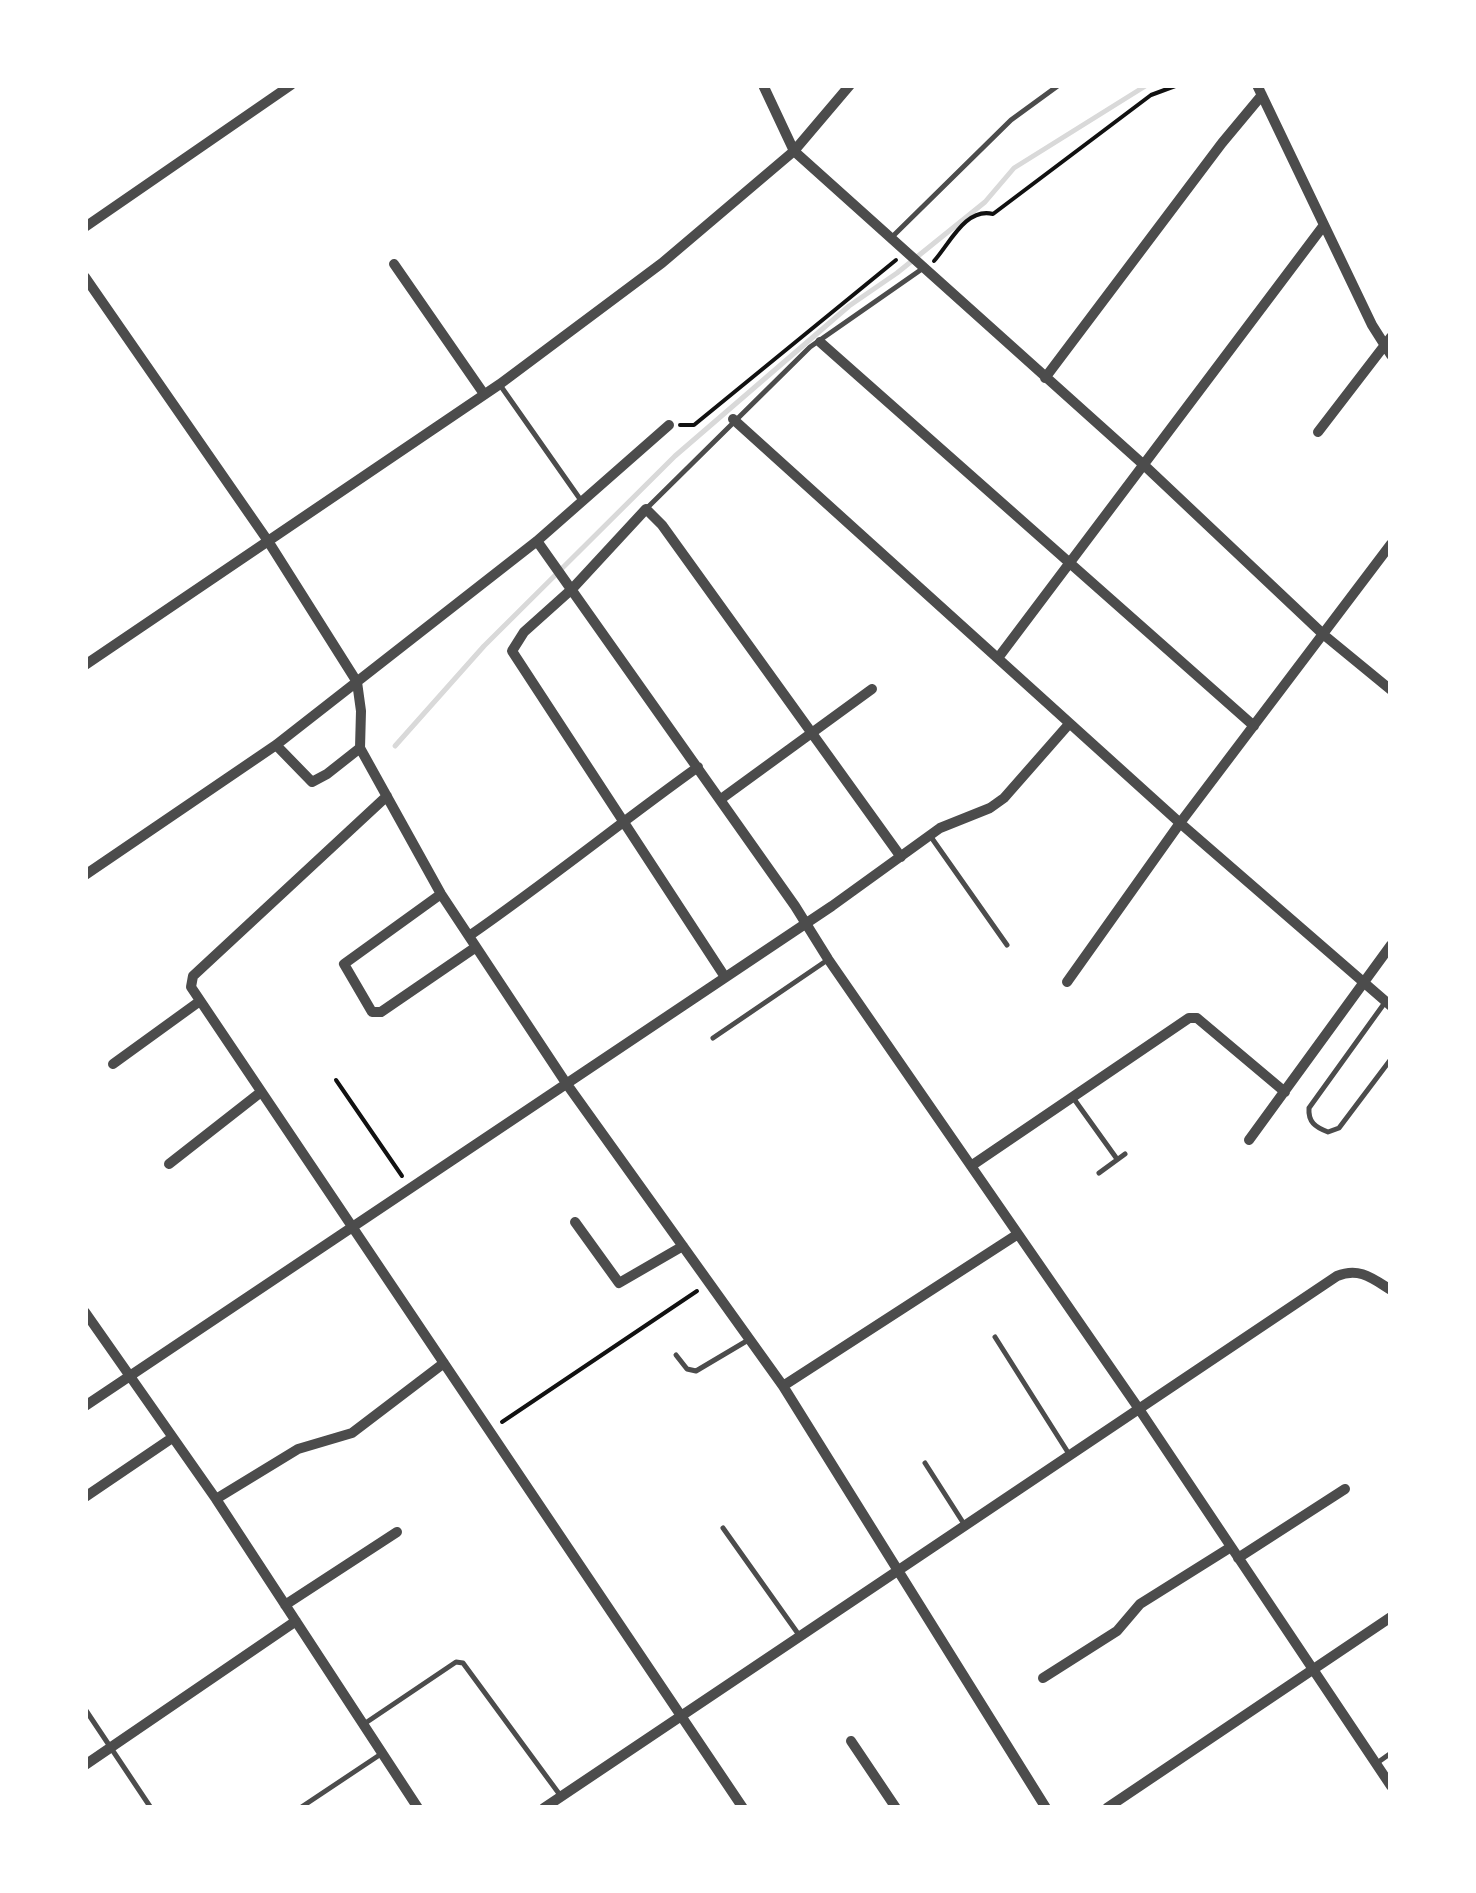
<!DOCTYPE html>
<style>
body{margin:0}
#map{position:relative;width:1476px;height:1893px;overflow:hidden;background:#fff;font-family:"Noto Sans",sans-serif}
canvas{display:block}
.frame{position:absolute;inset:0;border:88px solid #fff;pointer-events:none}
</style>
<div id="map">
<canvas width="1476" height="1893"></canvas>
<div class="frame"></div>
</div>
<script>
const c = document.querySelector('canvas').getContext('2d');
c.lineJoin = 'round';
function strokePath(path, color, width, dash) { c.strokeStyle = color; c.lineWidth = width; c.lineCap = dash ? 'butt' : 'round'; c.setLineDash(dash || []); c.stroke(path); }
const stream = new Path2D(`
 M 395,746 L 484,646 L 675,456 L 849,306 L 897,273 L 985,202 L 1014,168 L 1147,85`);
const path = new Path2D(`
 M 934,261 C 950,243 966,207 993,214 L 1151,95 L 1178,85
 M 680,425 L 694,425 L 896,260
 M 336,1080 L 402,1176
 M 502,1422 L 697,1291`);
const service = new Path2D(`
 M 892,237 L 1011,120 L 1059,85
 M 500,385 L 580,499
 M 646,509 L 810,347 L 922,269
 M 931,837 L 1007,945
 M 1386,1001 L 1309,1108 C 1308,1122 1315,1127 1328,1132 L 1339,1128 L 1391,1059
 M 713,1038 L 826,961
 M 1074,1099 L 1117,1159
 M 1099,1173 L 1125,1154
 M 995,1337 L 1069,1454
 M 676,1355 L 687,1369 L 696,1371 L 750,1339
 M 925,1463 L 964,1524
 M 723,1528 L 799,1635
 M 85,1709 L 151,1808
 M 364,1724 L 456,1662 L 463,1663 L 560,1795
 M 1377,1763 L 1391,1753
 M 300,1808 L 381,1754`);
const minor = new Path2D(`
 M 763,85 L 794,151 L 1145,466 L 1324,635 L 1391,690
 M 1257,85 L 1372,325 L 1391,355
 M 85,227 L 291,85
 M 394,264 L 484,394
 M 85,277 L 268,541 L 357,682 L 361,711 L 360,748
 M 820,342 L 1254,726
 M 1045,378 L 1222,143 L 1262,95
 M 733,419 L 1180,823 L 1391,1006
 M 1318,432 L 1391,337
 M 537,541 L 795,906 L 828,959 L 1139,1409 L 1391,1786
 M 998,658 L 1324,225
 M 85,665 L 500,384 L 662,263 L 794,151 L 850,85
 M 276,745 L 312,782 L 327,774 L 360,748
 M 360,748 L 441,894 L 566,1083 L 783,1386 L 1046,1808
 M 387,796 L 193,976 L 191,987 L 743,1808
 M 721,799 L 872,689
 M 85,875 L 276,745 L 537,541 L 669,425
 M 441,894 L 344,964 L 372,1012 L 381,1012 L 476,947
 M 469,936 C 547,882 621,822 698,767
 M 725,977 L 512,651 L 524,632 L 572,589 L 646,509 L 662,525 L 901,857
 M 1067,982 L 1180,823 L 1391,544
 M 113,1064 L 200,1001
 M 1249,1140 L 1391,945
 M 169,1164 L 261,1092
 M 971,1166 L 1189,1018 L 1197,1018 L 1285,1092
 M 575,1222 L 619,1283 L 683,1246
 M 85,1312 L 216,1499 L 418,1808
 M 783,1386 L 1018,1234
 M 85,1406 L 832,906 L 940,828 L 990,808 L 1004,798 L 1069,724
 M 85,1497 L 172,1438
 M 216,1499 L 298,1449 L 352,1433 L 444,1363
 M 1238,1558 L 1345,1489
 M 285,1605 L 397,1532
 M 1043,1678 L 1117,1631 L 1140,1604 L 1231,1547
 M 851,1741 L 896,1808
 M 85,1765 L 296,1621
 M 544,1808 L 1337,1276 C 1359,1267 1372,1278 1391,1290
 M 1107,1808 L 1391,1617`);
strokePath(stream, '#d9d9d9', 5);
strokePath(path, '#111', 4);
strokePath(service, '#4c4c4c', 5);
strokePath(minor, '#4c4c4c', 10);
</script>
